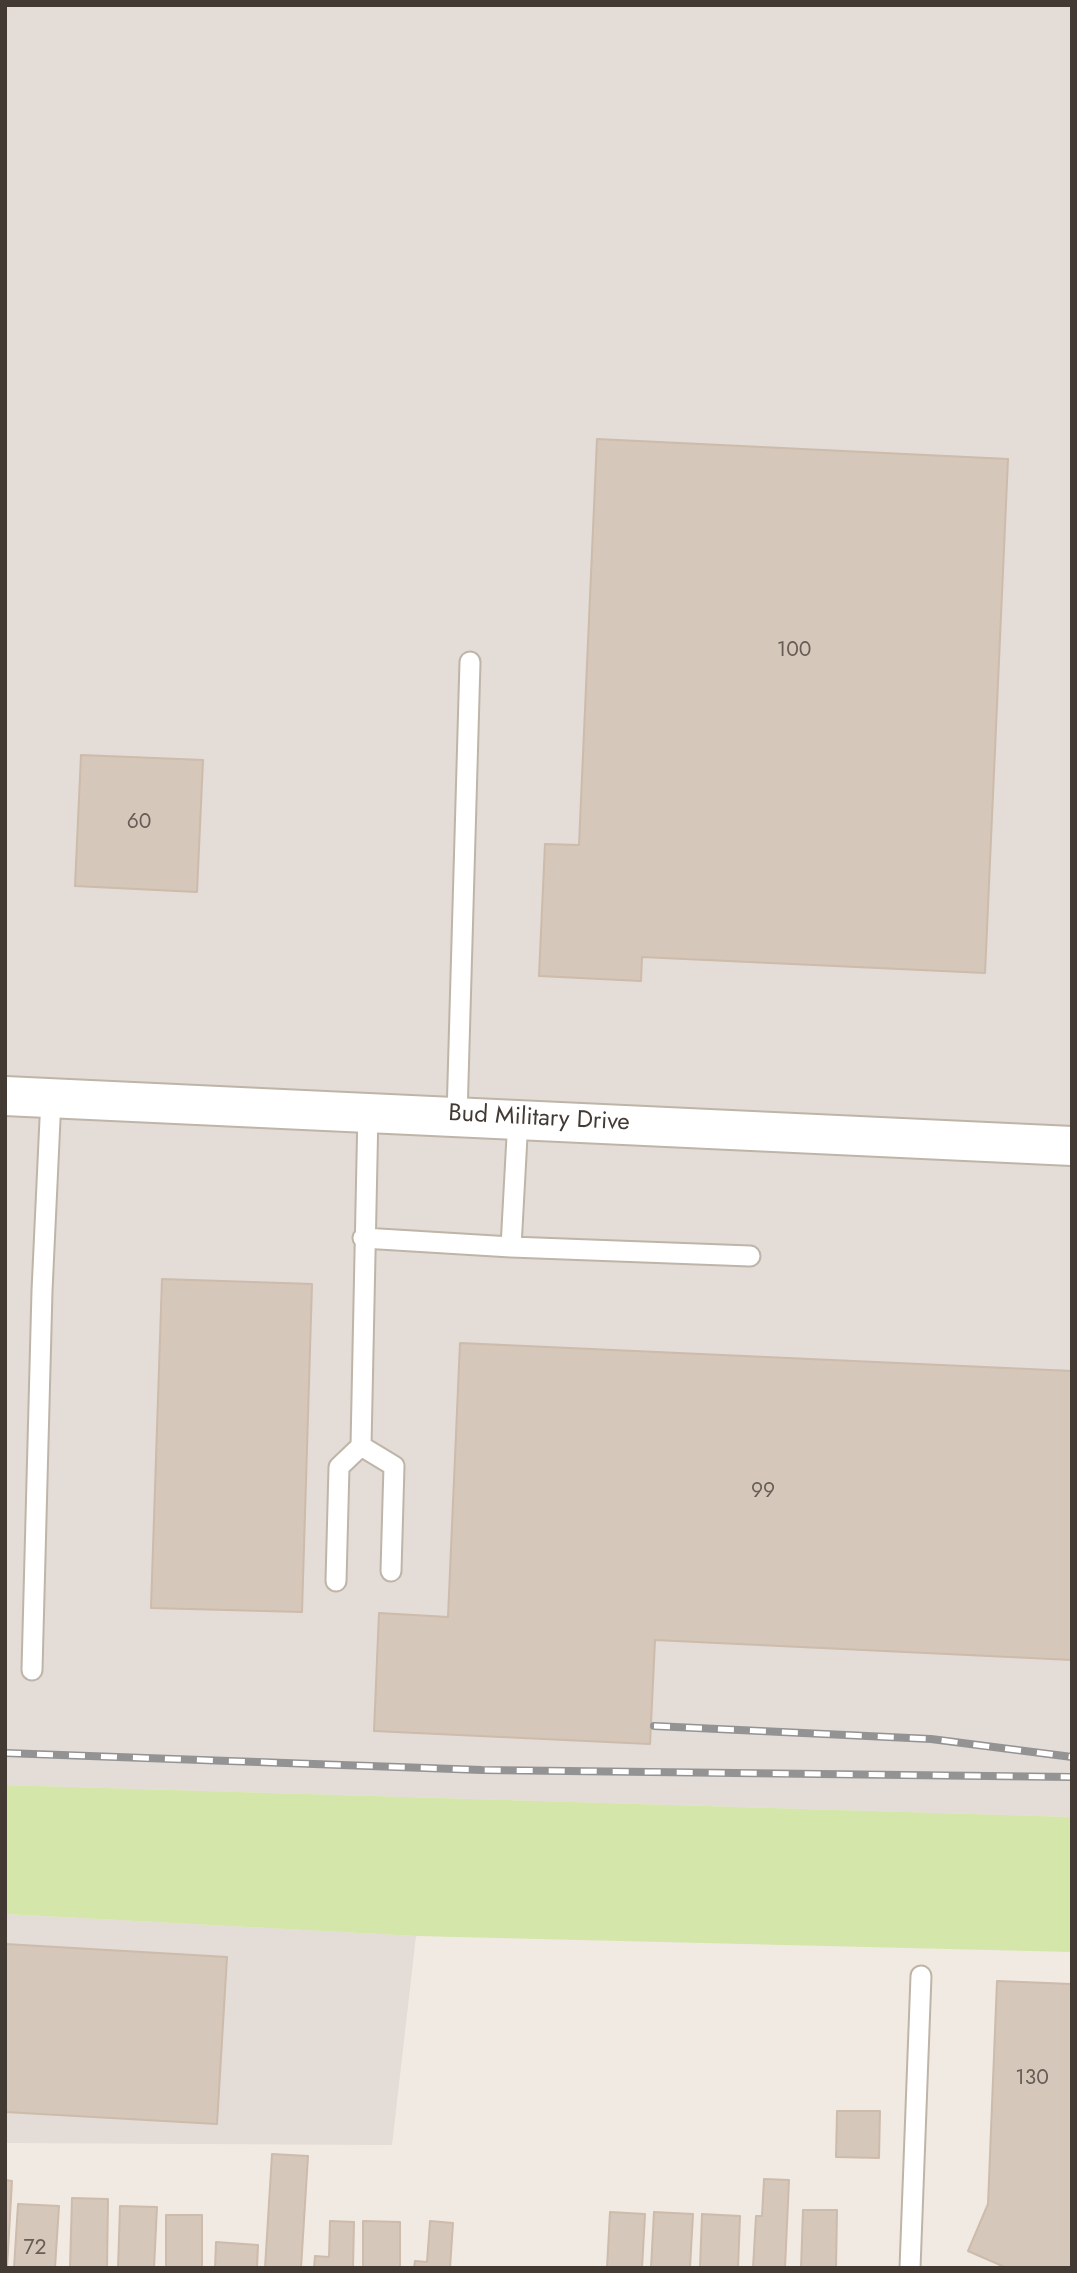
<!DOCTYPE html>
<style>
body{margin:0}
#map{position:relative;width:1077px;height:2273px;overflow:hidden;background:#f1eae2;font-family:Jost,sans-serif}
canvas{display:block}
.frame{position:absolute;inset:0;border:7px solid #423a33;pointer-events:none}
</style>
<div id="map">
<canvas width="1077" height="2273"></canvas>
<div class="frame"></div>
</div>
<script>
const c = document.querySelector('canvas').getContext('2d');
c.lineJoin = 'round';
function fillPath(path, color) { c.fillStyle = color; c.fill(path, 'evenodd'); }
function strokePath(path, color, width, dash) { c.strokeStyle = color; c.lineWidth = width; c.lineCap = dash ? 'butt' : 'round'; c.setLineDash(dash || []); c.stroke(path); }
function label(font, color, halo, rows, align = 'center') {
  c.font = font + ' Jost,sans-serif'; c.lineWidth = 5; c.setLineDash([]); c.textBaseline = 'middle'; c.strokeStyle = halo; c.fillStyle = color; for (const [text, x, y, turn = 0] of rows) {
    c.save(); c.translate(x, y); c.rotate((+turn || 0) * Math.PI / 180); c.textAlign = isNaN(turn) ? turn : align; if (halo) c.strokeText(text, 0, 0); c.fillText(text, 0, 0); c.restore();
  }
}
const industrial = new Path2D(`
 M 5,5 L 1072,5 L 1072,1817 L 5,1785 Z
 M 5,1914 L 416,1936 L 392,2145 L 5,2143 Z`);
const green = new Path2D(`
 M 5,1785 L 1072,1817 L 1072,1952 L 416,1936 L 5,1914 Z`);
const building = new Path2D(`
 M 597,439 L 1008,459 L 985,973 L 642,957 L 641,981 L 539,976 L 545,844 L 579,845 Z
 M 81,755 L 203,760 L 197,892 L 75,886 Z
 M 162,1279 L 312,1284 L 302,1612 L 151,1608 Z
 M 460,1343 L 1072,1371 L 1072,1660 L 655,1640 L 650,1744 L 374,1731 L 379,1613 L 448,1617 Z
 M 5,1944 L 227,1957 L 217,2124 L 5,2112 Z
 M 997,1981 L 1072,1984 L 1072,2268 L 1007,2268 L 968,2251 L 988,2204 Z
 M 837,2111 L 880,2111 L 879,2158 L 836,2157 Z
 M 272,2154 L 308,2156 L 301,2268 L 265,2268 Z
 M 764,2179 L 789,2180 L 785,2268 L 753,2268 L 756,2216 L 762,2216 Z
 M 5,2180 L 12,2181 L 7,2268 L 5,2268 Z
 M 72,2198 L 108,2199 L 107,2268 L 70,2268 Z
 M 18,2204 L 59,2206 L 55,2268 L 14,2268 Z
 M 120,2206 L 157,2207 L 154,2268 L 118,2268 Z
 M 803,2210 L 837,2210 L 836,2268 L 801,2268 Z
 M 610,2212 L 645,2214 L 642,2268 L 607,2268 Z
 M 654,2212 L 693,2214 L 690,2268 L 651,2268 Z
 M 702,2214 L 740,2216 L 738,2268 L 700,2268 Z
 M 166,2215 L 202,2215 L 202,2268 L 166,2268 Z
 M 330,2221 L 354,2222 L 353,2268 L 314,2268 L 315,2256 L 329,2257 Z
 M 363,2221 L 400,2222 L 400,2268 L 363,2268 Z
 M 430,2221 L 453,2223 L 450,2268 L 414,2268 L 415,2261 L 427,2262 Z
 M 216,2242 L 258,2245 L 257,2268 L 215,2268 Z`);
const service = new Path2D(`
 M 457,1116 L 470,662
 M 363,1238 L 511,1247 L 518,1118
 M 511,1247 L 750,1256
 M 361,1446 L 394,1466 L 391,1571
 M 336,1581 L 339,1467 L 361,1446 L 368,1111
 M 32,1670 L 42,1291 L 51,1098
 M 910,2268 L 921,1976`);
const minor = new Path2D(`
 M 5,1096 L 1072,1146`);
const rail = new Path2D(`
 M 654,1726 L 931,1739 L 1072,1757
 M 5,1753 L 482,1770 L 1072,1777`);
const numberNames = [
 ["100",794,651],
 ["60",139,823],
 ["99",763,1492],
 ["130",1032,2079],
 ["72",35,2249]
];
const streetNames = [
 ["Bud Military Drive",539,1119,3]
];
fillPath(industrial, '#e3dcd7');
fillPath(green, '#d4e6aa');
fillPath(building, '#d6c7bb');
strokePath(building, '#cdbbab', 2);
strokePath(service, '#bfb4a8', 23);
strokePath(minor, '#bfb4a8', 42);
strokePath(service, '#fff', 19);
strokePath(minor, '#fff', 38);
strokePath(rail, '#939393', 8);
strokePath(rail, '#fff', 5, [16]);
label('21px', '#675d55', null, numberNames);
label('24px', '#423a33', '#fff', streetNames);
</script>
